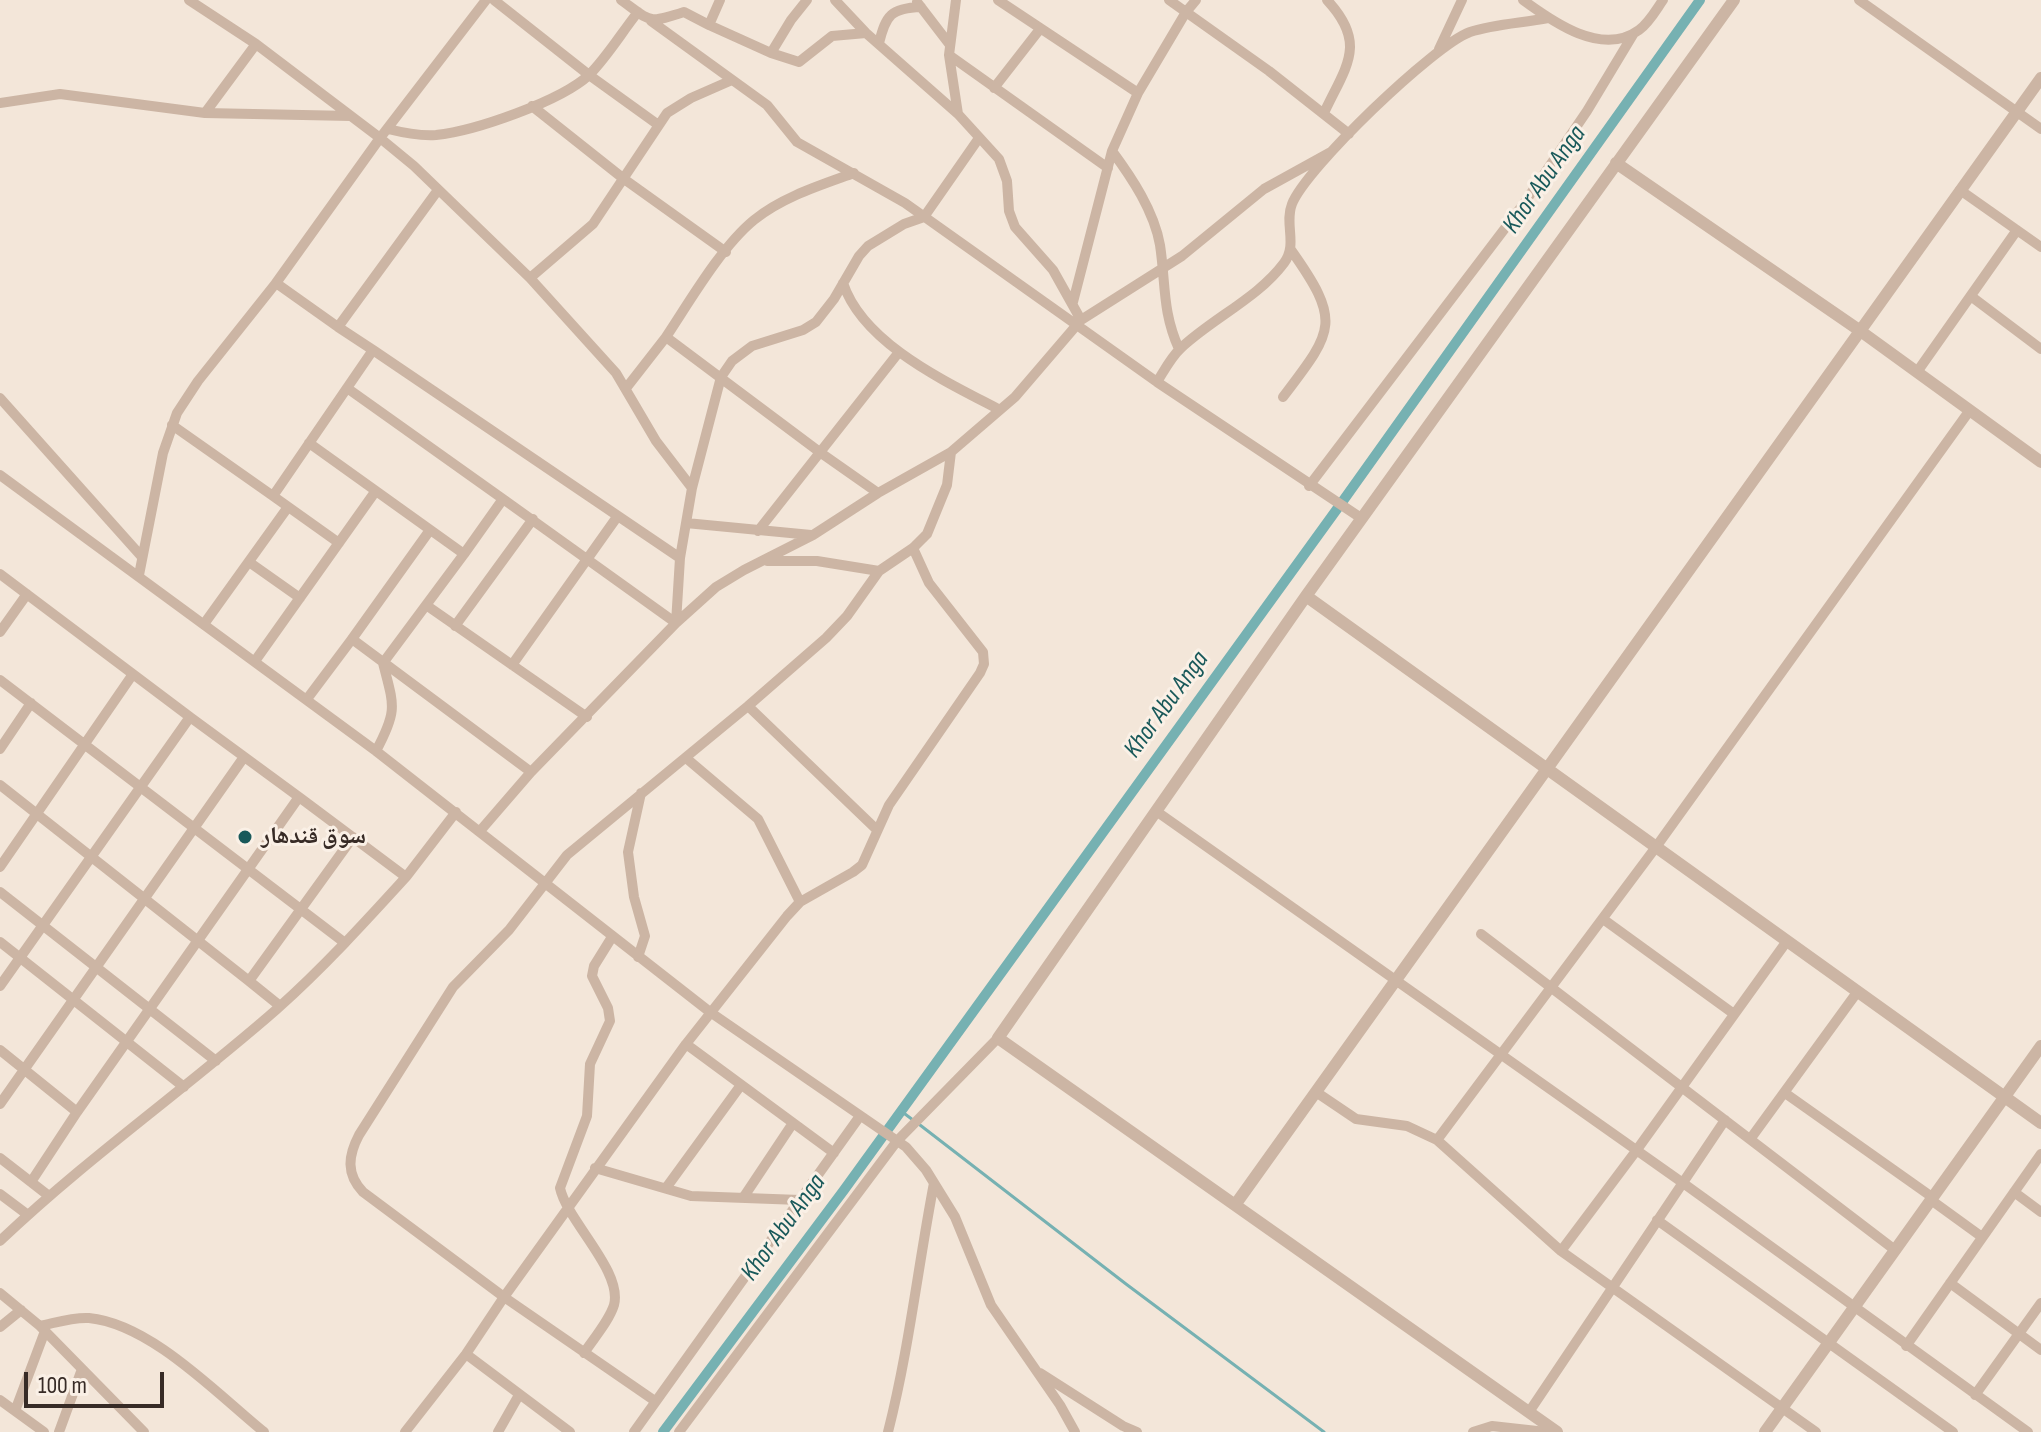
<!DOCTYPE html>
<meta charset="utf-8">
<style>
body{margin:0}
#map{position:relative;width:2041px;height:1432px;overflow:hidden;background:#f3e6d9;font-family:"Sofia Sans Condensed",sans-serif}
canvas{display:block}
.scale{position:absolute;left:24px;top:1372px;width:140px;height:36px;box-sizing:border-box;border:4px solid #372b26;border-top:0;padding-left:10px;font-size:24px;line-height:28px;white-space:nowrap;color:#372b26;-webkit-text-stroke:6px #faf0e6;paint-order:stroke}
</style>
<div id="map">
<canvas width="2041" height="1432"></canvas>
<div class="scale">100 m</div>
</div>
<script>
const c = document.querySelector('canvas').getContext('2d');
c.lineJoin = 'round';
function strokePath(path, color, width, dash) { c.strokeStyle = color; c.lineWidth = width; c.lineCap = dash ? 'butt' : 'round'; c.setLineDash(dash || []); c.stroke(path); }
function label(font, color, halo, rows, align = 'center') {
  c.font = font + ' "Sofia Sans Condensed","Noto Naskh Arabic",sans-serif'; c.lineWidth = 6; c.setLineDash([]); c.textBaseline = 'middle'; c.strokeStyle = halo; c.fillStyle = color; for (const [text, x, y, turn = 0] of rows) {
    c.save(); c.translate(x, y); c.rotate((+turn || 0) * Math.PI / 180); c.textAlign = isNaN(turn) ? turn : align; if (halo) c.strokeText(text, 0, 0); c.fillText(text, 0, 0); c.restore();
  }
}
const stream = new Path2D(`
 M 901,1111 L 913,1120
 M 920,1125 L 1126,1284 L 1324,1432`);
const canal = new Path2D(`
 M 663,1432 L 844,1190 L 1345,498 L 1700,0`);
const minor = new Path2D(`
 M 189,0 L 256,44 L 380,138 L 414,166 L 530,278 L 616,373 L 656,441 L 692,488
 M 494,0 L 589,75 L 657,124
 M 621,0 C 652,22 647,24 684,12 L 709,25 L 720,0
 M 835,0 L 866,33 L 958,114
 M 956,0 L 949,55 L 958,114 L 999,159 L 1007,181 L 1009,211 L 1015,227 L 1053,270 L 1081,320
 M 998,0 L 1138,93
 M 1169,0 L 1269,71 L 1349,134
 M 1523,0 C 1553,22 1602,57 1639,30 C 1649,23 1656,10 1663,0
 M 1859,0 L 2041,129
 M 917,2 L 950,45
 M 651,21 L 767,105 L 797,142 L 905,203 L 1157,382 L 1361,518
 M 709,25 L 771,53 L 799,62 L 832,36 L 866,33
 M 879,43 C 886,15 891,8 921,7
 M 1439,49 L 1462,0
 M 771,53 L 791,20 L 807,0
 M 949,55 L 1108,168
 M 994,88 L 1040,29
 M 0,103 L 60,94 L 205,113 L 351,116
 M 532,106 L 624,179 L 726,252
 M 205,113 L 256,44
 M 1324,113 C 1346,66 1368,44 1327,0
 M 388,129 C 404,133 420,136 436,135 C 475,131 561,101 589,75 C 607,57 622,32 638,12
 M 1112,151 C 1132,178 1154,211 1160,245 C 1166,285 1162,311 1179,349
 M 854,173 C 821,185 782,197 754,220 C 721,247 690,301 666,337 L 821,453 L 878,493
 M 1960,190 L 2041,247
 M 530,278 L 593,224 L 667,113 L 691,98 L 732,80
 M 276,283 L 380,138 L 486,0
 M 843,283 C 863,344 947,382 1000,410
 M 1972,297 L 2041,349
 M 1073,302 L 1112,151 L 1138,93 L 1186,12 L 1196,0
 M 373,350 L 680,558
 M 1917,372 L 2017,230
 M 1157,382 C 1164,371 1171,357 1181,348 C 1213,318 1258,298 1284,263 C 1298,244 1284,224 1292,204 C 1306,168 1434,45 1470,32 C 1494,24 1523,23 1548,18
 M 627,387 L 666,337
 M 347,388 L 503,499
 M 1283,397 C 1334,330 1342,322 1291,250
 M 0,398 L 142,557
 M 172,425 L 273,496
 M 309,443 L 464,554 L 383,663
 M 0,475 L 376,751 L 710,1012 L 906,1147 L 926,1170 L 955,1217 L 991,1305 L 1060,1405 L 1075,1432
 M 1309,486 L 1525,202 L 1587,111 L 1634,33
 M 686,523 L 811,535
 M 758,531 L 899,352
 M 339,543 L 273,496 L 373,350 L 338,327 L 438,190
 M 464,554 L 503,499 L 676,623 L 716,587 L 744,570 L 813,535 L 878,493 L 951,452 L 1015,397 L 1081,320 L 1182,256 L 1264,189 L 1331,152
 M 767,561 L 817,561 L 879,571
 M 249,562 L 300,598
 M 0,574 L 190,717
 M 139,575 L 163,453 L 177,413 L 198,381 L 276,283 L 338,327
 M 426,605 L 587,717
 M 204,624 L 288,507
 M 455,626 L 533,519
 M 0,632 L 27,594
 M 352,639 L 430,530
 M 255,661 L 375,492
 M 512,665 L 617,517
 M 0,680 L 345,943
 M 307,699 L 352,639 L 531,772
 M 748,706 L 876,829
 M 0,749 L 31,703
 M 376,751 C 398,710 394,706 383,663
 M 686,758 L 758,819 L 800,902
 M 0,785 L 249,981 L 353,837
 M 1156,811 L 1683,1183 L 2028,1432
 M 480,831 L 531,772 L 676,623 L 680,558 L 692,488 L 721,377 L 732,361 L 752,346 L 803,330 L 816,322 L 834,299 L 859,256 L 868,246 L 904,224 L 924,217 L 979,138
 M 0,867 L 133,674
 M 0,892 L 216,1061
 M 1603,919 L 1734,1014
 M 1481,934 L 1895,1250
 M 0,942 L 184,1087
 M 638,957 L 645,936 L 634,897 L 628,852 L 641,793
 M 249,981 L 280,1006
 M 0,986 L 190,717 L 299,797
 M 686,1044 L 834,1153
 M 0,1050 L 77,1112 L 31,1182
 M 1316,1092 L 1356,1119 L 1407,1126 L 1437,1140 L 1561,1251 L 1816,1432
 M 1785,1093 L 1932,1197
 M 0,1104 L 244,757
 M 77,1112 L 299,797 L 406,877 L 456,812
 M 1751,1138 L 1858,991
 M 1437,1140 L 1656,847 L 1970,410
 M 0,1158 L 49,1196
 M 595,1168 L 691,1196 L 800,1200
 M 666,1188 L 741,1085
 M 2014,1192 L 2041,1212
 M 0,1194 L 28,1215
 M 743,1198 L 793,1123
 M 1931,1200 L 1982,1237
 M 1657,1220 L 1953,1432
 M 0,1241 C 87,1158 187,1088 277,1009 C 323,968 365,922 406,877
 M 1561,1251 L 1636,1151 L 1787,941
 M 1950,1283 L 2041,1350
 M 0,1293 L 40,1326 L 144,1432
 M 40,1326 C 55,1323 72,1317 89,1318 C 151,1324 217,1394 264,1432
 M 0,1327 L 21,1310
 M 1906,1346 L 2041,1154
 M 584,1353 C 594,1338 609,1321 614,1305 C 623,1271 567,1221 560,1188 L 587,1116 L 590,1064 L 610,1021 L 608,1008 L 592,976 L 594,966 L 612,937
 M 466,1354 L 570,1432
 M 1040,1373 L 1123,1426 L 1137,1432
 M 1975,1395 L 2041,1303
 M 0,1400 L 44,1432
 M 655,1401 L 504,1297 L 686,1044 L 787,916 L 800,902 L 853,872 L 862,865 L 889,805 L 980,673 L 984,664 L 983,652 L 929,583 L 913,548
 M 15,1411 L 45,1331
 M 1529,1412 L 1725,1120
 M 59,1432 L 82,1369
 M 405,1432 L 466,1354 L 504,1297 L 363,1192 C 346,1174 348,1156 359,1135 L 453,987 L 509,930 L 567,855 L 748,706 L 826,638 L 847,616 L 879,571 L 913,548 L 927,534 L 947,485 L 951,452
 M 498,1432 L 519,1395
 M 634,1432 L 860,1116
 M 679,1432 L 897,1141 L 998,1038
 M 888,1432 C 909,1350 918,1266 934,1183
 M 1473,1432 L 1492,1426 L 1546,1432`);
const tertiary = new Path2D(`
 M 1616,163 L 1859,330 L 2041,462
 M 1306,596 L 2041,1123
 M 1235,1205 L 2041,78
 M 1557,1432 L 998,1038 L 1306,596 L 1734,0
 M 1765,1432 L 2041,1046`);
const markers = [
 [245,837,8,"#19595a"]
];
const poiNames = [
 ["سوق قندهار",261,837]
];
const waterNames = [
 ["Khor Abu Anga",1545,180,-55],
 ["Khor Abu Anga",1167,705,-54],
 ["Khor Abu Anga",784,1228,-54]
];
strokePath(stream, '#76b1b2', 3);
strokePath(canal, '#76b1b2', 10);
strokePath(minor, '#ccb5a4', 10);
strokePath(tertiary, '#ccb5a4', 12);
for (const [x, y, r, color] of markers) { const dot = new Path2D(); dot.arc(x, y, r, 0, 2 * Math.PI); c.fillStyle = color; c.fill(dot); strokePath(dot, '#faf0e6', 3); }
label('bold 24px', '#372b26', '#faf0e6', poiNames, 'left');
label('italic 26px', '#19595a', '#faf0e6', waterNames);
</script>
